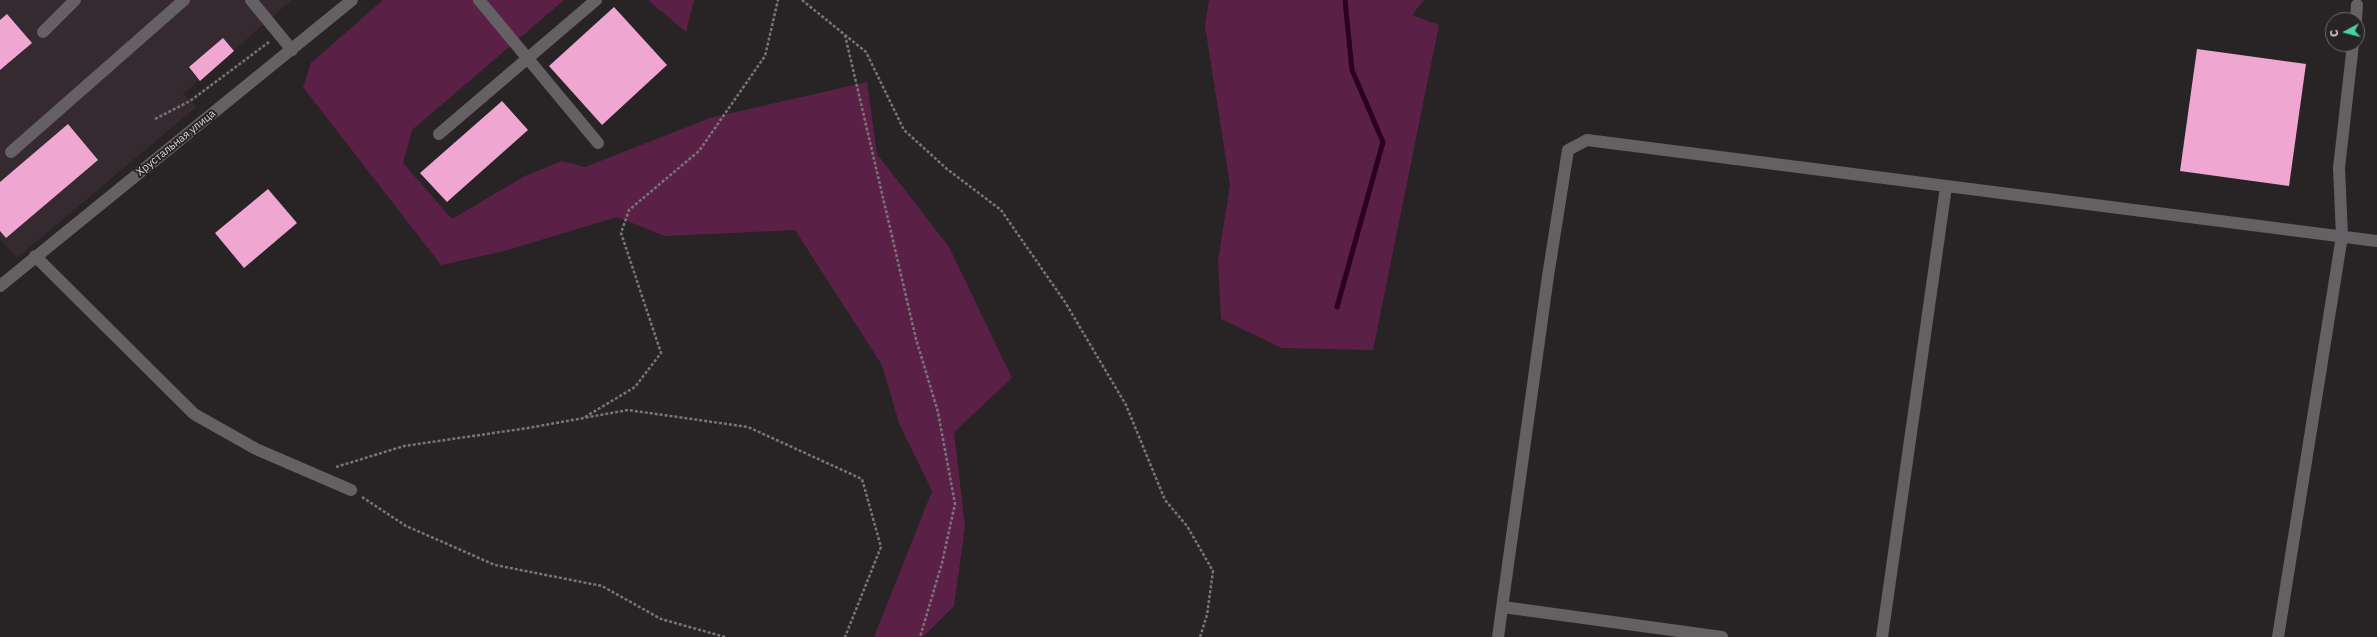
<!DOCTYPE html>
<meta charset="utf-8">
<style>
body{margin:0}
#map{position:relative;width:2377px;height:637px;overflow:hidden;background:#282426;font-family:"IBM Plex Sans",sans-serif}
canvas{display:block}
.north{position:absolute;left:2325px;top:12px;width:40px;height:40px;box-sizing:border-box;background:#282426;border:1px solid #6e6a6c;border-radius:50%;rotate:263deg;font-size:11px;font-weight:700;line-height:16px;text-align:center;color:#d7d4d6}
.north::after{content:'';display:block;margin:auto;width:14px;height:18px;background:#44d4a0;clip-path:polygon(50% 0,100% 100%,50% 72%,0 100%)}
</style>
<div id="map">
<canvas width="2377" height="637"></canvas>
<div class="north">С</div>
</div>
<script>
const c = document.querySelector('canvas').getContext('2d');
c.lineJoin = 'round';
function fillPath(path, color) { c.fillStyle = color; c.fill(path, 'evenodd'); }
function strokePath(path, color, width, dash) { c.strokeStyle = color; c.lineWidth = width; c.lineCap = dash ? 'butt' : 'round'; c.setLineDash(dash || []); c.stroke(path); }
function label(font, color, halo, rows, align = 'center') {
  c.font = font + ' "IBM Plex Sans",sans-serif'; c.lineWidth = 4; c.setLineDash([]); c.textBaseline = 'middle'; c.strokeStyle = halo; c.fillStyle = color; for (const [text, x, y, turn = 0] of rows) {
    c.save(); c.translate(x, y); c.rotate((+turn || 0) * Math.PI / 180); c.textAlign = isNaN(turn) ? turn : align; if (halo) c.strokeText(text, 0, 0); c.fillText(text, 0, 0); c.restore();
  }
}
const built = new Path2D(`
 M 0,0 L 292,0 L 183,94 L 196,107 L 17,258 L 0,239 Z`);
const green = new Path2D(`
 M 383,0 L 564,0 L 412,130 L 403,163 L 452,219 L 525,176 L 562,161 L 585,167 L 710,118 L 867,82 L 877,154 L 949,247 L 1012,378 L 954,432 L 965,526 L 954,606 L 923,637 L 874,637 L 932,491 L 899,423 L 882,365 L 795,230 L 665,236 L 617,217 L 504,251 L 441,265 L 303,87 L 311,63 Z
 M 648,0 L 694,0 L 686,32 Z
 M 1209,0 L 1424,0 L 1412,15 L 1439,25 L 1373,350 L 1282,348 L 1221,319 L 1218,261 L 1230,185 L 1205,26 Z`);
const stream = new Path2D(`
 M 1337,307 L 1383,142 L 1352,70 L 1345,0`);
const building = new Path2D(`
 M 614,7 L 667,65 L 602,125 L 549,66 Z
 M 7,14 L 32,43 L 0,70 L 0,20 Z
 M 223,38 L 234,51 L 200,81 L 189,67 Z
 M 2197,49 L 2306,64 L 2289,186 L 2180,171 Z
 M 502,101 L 528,130 L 447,202 L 420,173 Z
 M 68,124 L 98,160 L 6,238 L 0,231 L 0,182 Z
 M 268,189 L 297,223 L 244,268 L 215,233 Z`);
const path = new Path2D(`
 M 802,0 L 866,52 L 904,130 L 947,169 L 1001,210 L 1065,302 L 1126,405 L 1165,500 L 1187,526 L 1213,571 L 1207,615 L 1200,637
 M 845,35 L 916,339 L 938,412 L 955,504 L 942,563 L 920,637
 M 155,119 L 190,101 L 269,42
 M 585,417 L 635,387 L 661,353 L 621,233 L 629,210 L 699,151 L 765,56 L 778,0
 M 336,467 L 404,446 L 528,428 L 628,410 L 748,427 L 862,479 L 881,547 L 845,637
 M 362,497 L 406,526 L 495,565 L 602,586 L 661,619 L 725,637`);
const minor = new Path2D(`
 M 251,0 L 292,50
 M 479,0 L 598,143
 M 2356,20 L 2357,5
 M 43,32 L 75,0
 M 439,134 L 596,0
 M 11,152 L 184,0
 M 35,256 L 194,414 L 256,449 L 351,490
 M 0,286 L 352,0
 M 1503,607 L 1722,637
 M 1498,637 L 1548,276 L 1568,150 L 1587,140 L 2377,241
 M 1882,637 L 1946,187
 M 2278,637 L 2342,236 L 2339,168 L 2353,44`);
const streetNames = [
 ["Хрустальная улица",176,143,-39]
];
fillPath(built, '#352a30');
fillPath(green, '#5b2045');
strokePath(stream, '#2b001d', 5);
fillPath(building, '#efa6d0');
strokePath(path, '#787577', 2.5, [3, 2]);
strokePath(minor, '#656063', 12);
label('11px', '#d7d4d6', '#282426', streetNames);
</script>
